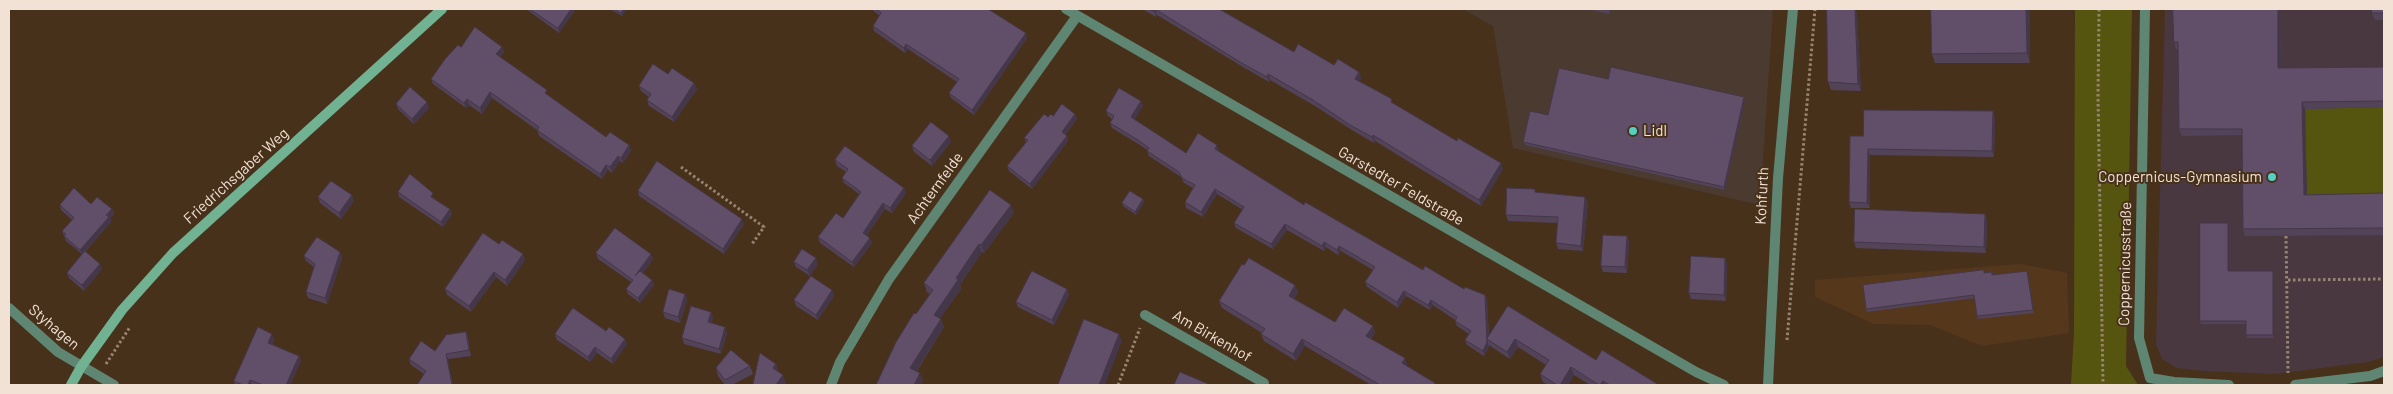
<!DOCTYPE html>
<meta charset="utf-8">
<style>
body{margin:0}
#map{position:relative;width:2393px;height:394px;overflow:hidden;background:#48311b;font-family:Barlow,sans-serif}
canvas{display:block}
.frame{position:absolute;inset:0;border:10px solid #f2e2d5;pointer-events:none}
</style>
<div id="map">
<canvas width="2393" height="394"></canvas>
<div class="frame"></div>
</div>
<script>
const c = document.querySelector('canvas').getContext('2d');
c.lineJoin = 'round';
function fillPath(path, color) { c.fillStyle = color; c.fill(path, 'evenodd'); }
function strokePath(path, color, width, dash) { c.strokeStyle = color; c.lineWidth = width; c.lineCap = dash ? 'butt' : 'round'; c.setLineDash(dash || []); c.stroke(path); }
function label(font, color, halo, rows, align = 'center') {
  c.font = font + ' Barlow,sans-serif'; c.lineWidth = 4; c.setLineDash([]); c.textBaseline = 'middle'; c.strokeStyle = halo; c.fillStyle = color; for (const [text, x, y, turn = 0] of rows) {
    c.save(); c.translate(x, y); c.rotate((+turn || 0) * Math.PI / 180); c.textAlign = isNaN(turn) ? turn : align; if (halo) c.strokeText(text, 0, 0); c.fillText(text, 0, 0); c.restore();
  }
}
const commercial = new Path2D(`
 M 1463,9 L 1773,9 L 1760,205 L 1513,148 L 1493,26 Z`);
const built = new Path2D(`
 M 2021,264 L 2067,273 L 2069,333 L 1982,346 L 1930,325 L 1874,324 L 1815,297 L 1815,280 Z`);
const education = new Path2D(`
 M 2165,9 L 2384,9 L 2384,357 L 2368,362 L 2274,374 L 2204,371 L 2177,368 L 2162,359 L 2156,344 Z`);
const green = new Path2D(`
 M 2075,9 L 2132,9 L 2126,366 L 2138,385 L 2071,385 L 2074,332 Z
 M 2384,107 L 2384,200 L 2307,201 L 2305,109 Z`);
const path = new Path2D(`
 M 2099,9 L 2098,97 L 2103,385
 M 681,167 L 764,227 L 752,244
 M 2286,236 L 2288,373
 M 2288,280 L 2384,279
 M 1787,340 L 1815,9
 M 106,364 L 130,327
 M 1118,385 L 1140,328`);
const minor = new Path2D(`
 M 1066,9 L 1696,372 L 1724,385
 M 2145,9 L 2139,338 L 2150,378 L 2174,382 L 2229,385
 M 9,308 L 58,352 L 114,385
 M 1145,315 L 1264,383
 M 831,385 L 840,362 L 889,279 L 1077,16
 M 2295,385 L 2370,376 L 2384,371`);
const tertiary = new Path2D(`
 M 1768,385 L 1778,178 L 1793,9`);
const secondary = new Path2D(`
 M 71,385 L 81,367 L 122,310 L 173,253 L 442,9`);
const wall = new Path2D(`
 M 526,9 L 576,9 L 559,33 Z
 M 610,9 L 627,9 L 622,16 Z
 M 871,9 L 988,9 L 1027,38 L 974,115 L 951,98 L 949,93 L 957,82 L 908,49 L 905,53 L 874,31 L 873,26 L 880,16 Z
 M 1142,9 L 1219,9 L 1294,52 L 1334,65 L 1359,72 L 1361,78 L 1359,81 L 1394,104 L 1503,169 L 1481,206 L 1375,141 L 1374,143 L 1352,130 L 1315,106 L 1270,80 L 1269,82 L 1243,67 L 1157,15 L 1156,17 Z
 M 1588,9 L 1610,9 L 1609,14 Z
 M 1827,9 L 1855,9 L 1857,15 L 1861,91 L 1831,90 L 1828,82 Z
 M 1931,9 L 2029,9 L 2030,63 L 1935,63 L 1932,54 Z
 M 2173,9 L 2280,9 L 2281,68 L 2384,67 L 2384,107 L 2305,109 L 2306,195 L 2384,193 L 2384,235 L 2245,236 L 2243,229 L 2242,135 L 2182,136 L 2179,129 L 2178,49 L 2176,49 L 2174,42 Z
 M 2384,9 L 2384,20 L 2375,20 L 2372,13 Z
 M 461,47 L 502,47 L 504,52 L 500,57 L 549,96 L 606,137 L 629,145 L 631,151 L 623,163 L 620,161 L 612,173 L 608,170 L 602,179 L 539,136 L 537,130 L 492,98 L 482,114 L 469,105 L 466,108 L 433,84 L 431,79 Z
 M 668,74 L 694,83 L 697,89 L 674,122 L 649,106 L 647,100 L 649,97 L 641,91 L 639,86 Z
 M 1608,79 L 1745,100 L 1725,190 L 1525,145 L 1523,142 L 1548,115 Z
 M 1141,101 L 1143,106 L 1134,120 L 1186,153 L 1219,150 L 1218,152 L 1304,205 L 1423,270 L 1464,289 L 1485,295 L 1487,300 L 1489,336 L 1508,306 L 1596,360 L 1659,385 L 1590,385 L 1574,375 L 1568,385 L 1548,385 L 1543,382 L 1540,374 L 1546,365 L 1518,347 L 1510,359 L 1490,346 L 1489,345 L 1489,347 L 1484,356 L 1467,345 L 1465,340 L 1469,334 L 1457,326 L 1455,321 L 1455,320 L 1433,305 L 1430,310 L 1406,296 L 1398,308 L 1367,287 L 1365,282 L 1373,270 L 1341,251 L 1338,255 L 1326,247 L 1324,251 L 1287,230 L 1273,249 L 1236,228 L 1234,223 L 1243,210 L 1217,194 L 1203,217 L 1186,208 L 1185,202 L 1193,188 L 1184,183 L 1181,177 L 1149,156 L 1147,150 L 1140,145 L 1112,128 L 1110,123 L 1112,119 L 1108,116 L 1106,111 Z
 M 427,102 L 429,108 L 414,124 L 398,109 L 396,104 Z
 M 1075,114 L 1077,119 L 1065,135 L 1067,136 L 1068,141 L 1032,189 L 1009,171 L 1007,166 L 1026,142 L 1024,138 L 1053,116 Z
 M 1995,117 L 1994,157 L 1870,155 L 1870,208 L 1851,208 L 1849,202 L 1863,136 Z
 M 951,142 L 932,166 L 914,152 L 912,146 Z
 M 835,160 L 906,193 L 892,213 L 885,209 L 867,235 L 872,243 L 854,267 L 820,243 L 818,237 L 843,218 L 859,194 L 844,183 L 842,178 L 846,172 L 837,166 Z
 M 638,191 L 744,224 L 724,254 L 639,196 Z
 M 398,192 L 435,198 L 434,199 L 450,209 L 452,214 L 443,227 L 399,197 Z
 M 1536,192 L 1588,202 L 1583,251 L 1558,249 L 1556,243 L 1558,223 L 1508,221 L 1506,215 Z
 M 318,197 L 354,201 L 341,219 L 320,203 Z
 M 1143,199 L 1144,202 L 1136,215 L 1123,206 L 1122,203 Z
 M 91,204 L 112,209 L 114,214 L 110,219 L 111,222 L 85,252 L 102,269 L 84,291 L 69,278 L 67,273 L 82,254 L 66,241 L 62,231 L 72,220 L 61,210 L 60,205 Z
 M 1014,213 L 984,253 L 982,252 L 960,285 L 961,289 L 940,318 L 941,319 L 944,327 L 917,371 L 923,381 L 876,385 L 916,314 L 930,294 L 927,292 L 924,283 Z
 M 1985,214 L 1987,220 L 1986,253 L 1856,248 L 1854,242 Z
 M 2229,226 L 2229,271 L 2273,271 L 2274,274 L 2274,338 L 2247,338 L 2246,335 L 2246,324 L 2201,324 L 2200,321 Z
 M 1627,236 L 1629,242 L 1627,273 L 1603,272 L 1601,266 Z
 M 499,244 L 525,260 L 507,286 L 496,277 L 471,312 L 447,295 L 445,289 Z
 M 340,252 L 342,258 L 327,304 L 308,298 L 306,292 L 314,267 L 306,261 L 304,256 Z
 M 596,253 L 653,259 L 643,273 L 652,280 L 654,285 L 640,303 L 628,294 L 626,289 L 631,282 L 598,259 Z
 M 794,262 L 818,264 L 810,276 L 796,267 Z
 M 1727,263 L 1726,301 L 1691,299 L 1689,293 Z
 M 1992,272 L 1993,275 L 2028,274 L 2034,313 L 1978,319 L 1977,316 L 1975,298 L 1867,312 L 1866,309 L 1985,273 Z
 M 1295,285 L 1298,292 L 1294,299 L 1335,322 L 1373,326 L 1375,333 L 1371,339 L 1405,358 L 1407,365 L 1407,366 L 1435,383 L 1436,385 L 1371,385 L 1305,346 L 1296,361 L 1264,341 L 1261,334 L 1262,333 L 1222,308 L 1219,301 Z
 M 1067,289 L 1069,295 L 1054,325 L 1018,307 L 1016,302 Z
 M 832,290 L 834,296 L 818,320 L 796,306 L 794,300 Z
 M 685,294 L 687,300 L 680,323 L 665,318 L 663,312 Z
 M 711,312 L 713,317 L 711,323 L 727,333 L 721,354 L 684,344 L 682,338 Z
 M 466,332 L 468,337 L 471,356 L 448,359 L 424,374 L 411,365 L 409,359 L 435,351 Z
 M 555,334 L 625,339 L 627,344 L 613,364 L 597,353 L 590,362 L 557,340 Z
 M 274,339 L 272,344 L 299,356 L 301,361 L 290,385 L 254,385 L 252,384 L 252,385 L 235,385 L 234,381 Z
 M 750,366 L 753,374 L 732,385 L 725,385 L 718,376 L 716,368 Z`);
const shadedWall = new Path2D(`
 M 571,9 L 576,9 L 559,33 L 558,28 Z
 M 624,9 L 627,9 L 622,16 L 621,13 Z
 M 1155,9 L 1157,15 L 1156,17 L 1154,11 Z
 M 1855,9 L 1857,15 L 1861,91 L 1858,84 Z
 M 2026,9 L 2029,9 L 2030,10 L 2030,63 L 2027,53 Z
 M 2278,9 L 2280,9 L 2281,74 L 2278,68 Z
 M 1026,33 L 1027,38 L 974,115 L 972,110 Z
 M 906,44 L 908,49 L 905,53 L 904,48 Z
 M 502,47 L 504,52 L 498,59 L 496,54 Z
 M 1359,72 L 1361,78 L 1357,85 L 1355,79 Z
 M 1268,74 L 1270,80 L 1269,82 L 1267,77 Z
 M 694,83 L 697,89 L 674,122 L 672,117 Z
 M 490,92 L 492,98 L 482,114 L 480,108 Z
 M 1744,97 L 1745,100 L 1725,190 L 1724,187 Z
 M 467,99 L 469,105 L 466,108 L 464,103 Z
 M 1141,101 L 1143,106 L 1133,122 L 1131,117 Z
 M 427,102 L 429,108 L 414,124 L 412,119 Z
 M 2302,102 L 2305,109 L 2307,201 L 2304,195 Z
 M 1993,111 L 1995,117 L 1994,157 L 1992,151 Z
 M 1075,114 L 1077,119 L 1063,137 L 1062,132 Z
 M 1373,135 L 1375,141 L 1374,143 L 1372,137 Z
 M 949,136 L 951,142 L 932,166 L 930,160 Z
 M 1067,136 L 1068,141 L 1032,189 L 1030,184 Z
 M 629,145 L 631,151 L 623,163 L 621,158 Z
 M 1217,145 L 1219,150 L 1216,155 L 1215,149 Z
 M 1868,149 L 1870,155 L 1870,208 L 1867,203 Z
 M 618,156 L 620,161 L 612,173 L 610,167 Z
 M 1501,163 L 1503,169 L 1481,206 L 1479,200 Z
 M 606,165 L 608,170 L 602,179 L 600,174 Z
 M 904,188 L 906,193 L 892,213 L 890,208 Z
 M 1215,189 L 1217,194 L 1203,217 L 1201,212 Z
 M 352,195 L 354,201 L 341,219 L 339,213 Z
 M 1585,197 L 1588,202 L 1583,251 L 1581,246 Z
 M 1143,199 L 1144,202 L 1136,215 L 1135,212 Z
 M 883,203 L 885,209 L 865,238 L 863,233 Z
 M 1011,205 L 1014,213 L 984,253 L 981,245 Z
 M 112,209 L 114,214 L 110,219 L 111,222 L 82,255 L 80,250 Z
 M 450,209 L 452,214 L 443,227 L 441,222 Z
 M 1985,214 L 1987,220 L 1986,253 L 1984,247 Z
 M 742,219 L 744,224 L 724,254 L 723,249 Z
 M 2228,223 L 2229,226 L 2229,274 L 2228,271 Z
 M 1285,224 L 1287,230 L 1273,249 L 1271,244 Z
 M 1627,236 L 1629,242 L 1627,273 L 1625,267 Z
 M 870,238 L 872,243 L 854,267 L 852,262 Z
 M 1324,242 L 1326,247 L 1324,251 L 1322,246 Z
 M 979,244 L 982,252 L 960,285 L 961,289 L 937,323 L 934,315 L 956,278 Z
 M 1339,246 L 1341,251 L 1338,255 L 1337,250 Z
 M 340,252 L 342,258 L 327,304 L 325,298 Z
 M 523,254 L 525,260 L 507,286 L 505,280 Z
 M 651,254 L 653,259 L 637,281 L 635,276 Z
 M 816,258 L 818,264 L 810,276 L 807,270 Z
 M 1725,258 L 1727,263 L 1726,301 L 1724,295 Z
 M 100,264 L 102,269 L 84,291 L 82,285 Z
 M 2027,271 L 2028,274 L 2034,313 L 2033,310 Z
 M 2273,271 L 2274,274 L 2274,338 L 2273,335 Z
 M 494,272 L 496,277 L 471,312 L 469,306 Z
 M 652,280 L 654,285 L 640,303 L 638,298 Z
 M 1295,285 L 1298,292 L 1292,303 L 1289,296 Z
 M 1067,289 L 1069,295 L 1054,325 L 1052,320 Z
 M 832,290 L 834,296 L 818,320 L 816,315 Z
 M 1404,291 L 1406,296 L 1398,308 L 1397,302 Z
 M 685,294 L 687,300 L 680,323 L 678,317 Z
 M 1485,295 L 1487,300 L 1489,340 L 1487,339 Z
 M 1431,300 L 1433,305 L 1430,310 L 1428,305 Z
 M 711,312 L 713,317 L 710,328 L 708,322 Z
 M 941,319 L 944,327 L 913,376 L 910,368 Z
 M 1373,326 L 1375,333 L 1369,343 L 1366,336 Z
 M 725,327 L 727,333 L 721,354 L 719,349 Z
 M 466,332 L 468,337 L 471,356 L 469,350 Z
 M 272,334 L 274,339 L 270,348 L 268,343 Z
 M 1119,334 L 1122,341 L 1105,385 L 1099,385 Z
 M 625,339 L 627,344 L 613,364 L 611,359 Z
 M 1302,339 L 1305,346 L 1296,361 L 1293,354 Z
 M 1487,339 L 1489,347 L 1484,356 L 1483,351 Z
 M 1515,339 L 1518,347 L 1510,359 L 1507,352 Z
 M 595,347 L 597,353 L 590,362 L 588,357 Z
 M 446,354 L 448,359 L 453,385 L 451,385 Z
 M 299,356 L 301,361 L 290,385 L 286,385 Z
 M 1405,358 L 1407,365 L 1404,370 L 1402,363 Z
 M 776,364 L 779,372 L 773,368 Z
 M 1571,367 L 1574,375 L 1568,385 L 1560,385 Z
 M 920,373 L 923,381 L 921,385 L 914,385 Z
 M 783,375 L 786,383 L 784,385 L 776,385 Z
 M 250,380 L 252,385 L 248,385 Z
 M 1603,381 L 1605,385 L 1600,385 Z`);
const building = new Path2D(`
 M 530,9 L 571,9 L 558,28 Z
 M 614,9 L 624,9 L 621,13 Z
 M 876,9 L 988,9 L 1026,33 L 972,110 L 949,93 L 959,79 L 906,44 L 904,48 L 873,26 L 881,13 Z
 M 1150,9 L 1219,9 L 1294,52 L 1298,44 L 1334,65 L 1338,59 L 1359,72 L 1355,79 L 1392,99 L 1391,102 L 1457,141 L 1458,138 L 1501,163 L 1479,200 L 1373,135 L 1372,137 L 1350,125 L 1313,100 L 1268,74 L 1267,77 L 1240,62 L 1155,9 L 1154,11 Z
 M 1827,9 L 1855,9 L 1858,84 L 1828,82 Z
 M 1931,9 L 2026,9 L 2027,53 L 1932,54 Z
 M 2173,9 L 2278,9 L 2278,68 L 2384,67 L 2384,101 L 2302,102 L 2304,195 L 2384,193 L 2384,228 L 2243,229 L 2242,129 L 2179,129 L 2178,42 L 2174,42 Z
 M 2372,9 L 2384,9 L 2384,13 L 2372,13 Z
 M 475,27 L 502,47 L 496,54 L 547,90 L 545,93 L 606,137 L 610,132 L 629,145 L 621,158 L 618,156 L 610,167 L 606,165 L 600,174 L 537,130 L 539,127 L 490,92 L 480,108 L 467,99 L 464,103 L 431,79 L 445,59 L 458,45 L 461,47 Z
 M 653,64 L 668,74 L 672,68 L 694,83 L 672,117 L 647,100 L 651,94 L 639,86 Z
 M 1611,67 L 1744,97 L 1724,187 L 1523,142 L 1530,111 L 1548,115 L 1559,68 L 1608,79 Z
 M 410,87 L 427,102 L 412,119 L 396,104 Z
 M 1119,88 L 1141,101 L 1131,117 L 1186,153 L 1198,133 L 1217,145 L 1215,149 L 1304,205 L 1305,202 L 1423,270 L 1425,266 L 1464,289 L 1465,287 L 1485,295 L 1487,342 L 1483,351 L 1465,340 L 1471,331 L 1455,321 L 1457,317 L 1431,300 L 1428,305 L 1404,291 L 1397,302 L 1365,282 L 1375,267 L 1339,246 L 1337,250 L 1324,242 L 1322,246 L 1285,224 L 1271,244 L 1234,223 L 1244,207 L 1215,189 L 1201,212 L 1185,202 L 1195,185 L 1182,178 L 1179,172 L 1147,151 L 1149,148 L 1138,140 L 1110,123 L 1114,116 L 1106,111 Z
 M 1062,104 L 1075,114 L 1062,132 L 1067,136 L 1030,184 L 1007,166 L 1028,140 L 1024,138 L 1044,114 L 1048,117 L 1051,114 L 1053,116 Z
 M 1864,110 L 1993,111 L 1992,151 L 1868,149 L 1867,203 L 1849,202 L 1850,136 L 1863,136 Z
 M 931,122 L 949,136 L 930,160 L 912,146 Z
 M 845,146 L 904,188 L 890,208 L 883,203 L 863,233 L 870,238 L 852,262 L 818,237 L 836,213 L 843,218 L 861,192 L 842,178 L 848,169 L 835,160 Z
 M 657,161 L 742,219 L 723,249 L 638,191 Z
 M 410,174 L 433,193 L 431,197 L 450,209 L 441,222 L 398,192 Z
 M 331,181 L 352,195 L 339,213 L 318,197 Z
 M 74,188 L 91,204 L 97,197 L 112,209 L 106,215 L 109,217 L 80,250 L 64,236 L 66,234 L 62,231 L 74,218 L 60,205 Z
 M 1507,188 L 1535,189 L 1535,192 L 1585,197 L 1581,246 L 1556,243 L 1558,217 L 1506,215 Z
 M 990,190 L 1011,205 L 981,245 L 979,244 L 956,278 L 958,280 L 934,315 L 941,319 L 910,368 L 920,373 L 914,385 L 876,385 L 896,342 L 914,313 L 916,314 L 933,290 L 924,283 Z
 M 1130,191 L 1143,199 L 1135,212 L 1122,203 Z
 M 1855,209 L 1985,214 L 1984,247 L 1854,242 Z
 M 2200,223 L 2228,223 L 2228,271 L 2273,271 L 2273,335 L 2246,335 L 2246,321 L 2200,321 Z
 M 615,228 L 651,254 L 635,276 L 640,271 L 652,280 L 638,298 L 626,289 L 633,280 L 596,253 Z
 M 483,233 L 499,244 L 502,240 L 523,254 L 505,280 L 494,272 L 469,306 L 445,289 Z
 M 1603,235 L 1627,236 L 1625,267 L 1601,266 Z
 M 317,237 L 340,252 L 325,298 L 306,292 L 315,264 L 304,256 Z
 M 802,249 L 816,258 L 807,270 L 794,262 Z
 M 85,251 L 100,264 L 82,285 L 67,273 Z
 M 1691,256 L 1725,258 L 1724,295 L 1689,293 Z
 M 1249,258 L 1295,285 L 1289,296 L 1335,322 L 1344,308 L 1373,326 L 1366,336 L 1405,358 L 1402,363 L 1435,383 L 1434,385 L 1380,385 L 1302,339 L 1293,354 L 1261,334 L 1265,329 L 1219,301 L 1242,264 L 1244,265 Z
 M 1984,270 L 1984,273 L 1992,272 L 1992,275 L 2027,271 L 2033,310 L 1977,316 L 1974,295 L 1866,309 L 1863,285 Z
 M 1032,271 L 1067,289 L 1052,320 L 1016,302 Z
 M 811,276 L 832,290 L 816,315 L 794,300 Z
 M 669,289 L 685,294 L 678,317 L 663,312 Z
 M 691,306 L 711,312 L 708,322 L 725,327 L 719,349 L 682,338 Z
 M 1508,306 L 1596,360 L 1602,350 L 1659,385 L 1610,385 L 1603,381 L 1600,385 L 1599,385 L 1571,367 L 1560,385 L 1557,385 L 1540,374 L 1549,360 L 1515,339 L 1507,352 L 1487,339 Z
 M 573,308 L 606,331 L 609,327 L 625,339 L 611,359 L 595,347 L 588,357 L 555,334 Z
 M 1084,319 L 1119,334 L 1099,385 L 1058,385 Z
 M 258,327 L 272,334 L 268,343 L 299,356 L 286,385 L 263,385 L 250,380 L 248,385 L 243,385 L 234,381 Z
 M 466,332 L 469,350 L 446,354 L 452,384 L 451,385 L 417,385 L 426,371 L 409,359 L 421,341 L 435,351 L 446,335 Z
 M 731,350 L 750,366 L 725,380 L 716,368 Z
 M 760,353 L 776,364 L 773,368 L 783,375 L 776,385 L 753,385 Z
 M 1180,372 L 1211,385 L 1174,385 Z`);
const markers = [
 [1633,131,5,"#57cec2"],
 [2272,177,5,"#57cec2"]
];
const poiNames = [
 ["Lidl",1643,131],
 ["Coppernicus-Gymnasium",2262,177,"right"]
];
const streetNames = [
 ["Friedrichsgaber Weg",236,176,-42],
 ["Garstedter Feldstraße",1401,186,30],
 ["Achternfelde",935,188,-54],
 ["Kohfurth",1762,196,-87],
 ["Coppernicusstraße",2125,264,-89],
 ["Styhagen",54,327,40],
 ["Am Birkenhof",1212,336,30]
];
fillPath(commercial, '#4b3a30');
fillPath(built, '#55381c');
fillPath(education, '#4a3841');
fillPath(green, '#55550f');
strokePath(path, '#988472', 3, [2.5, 2.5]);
strokePath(minor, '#5e8672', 10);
strokePath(tertiary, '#5e8672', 10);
strokePath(secondary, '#71b292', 10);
fillPath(wall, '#534359');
fillPath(shadedWall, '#443749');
fillPath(building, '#614e68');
strokePath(building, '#443749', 1);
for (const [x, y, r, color] of markers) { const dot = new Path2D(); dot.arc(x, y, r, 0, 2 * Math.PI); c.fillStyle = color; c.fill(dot); strokePath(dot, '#48311b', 2); }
label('15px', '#f2e2d5', '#48311b', poiNames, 'left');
label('15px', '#f2e2d5', '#48311b', streetNames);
</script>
